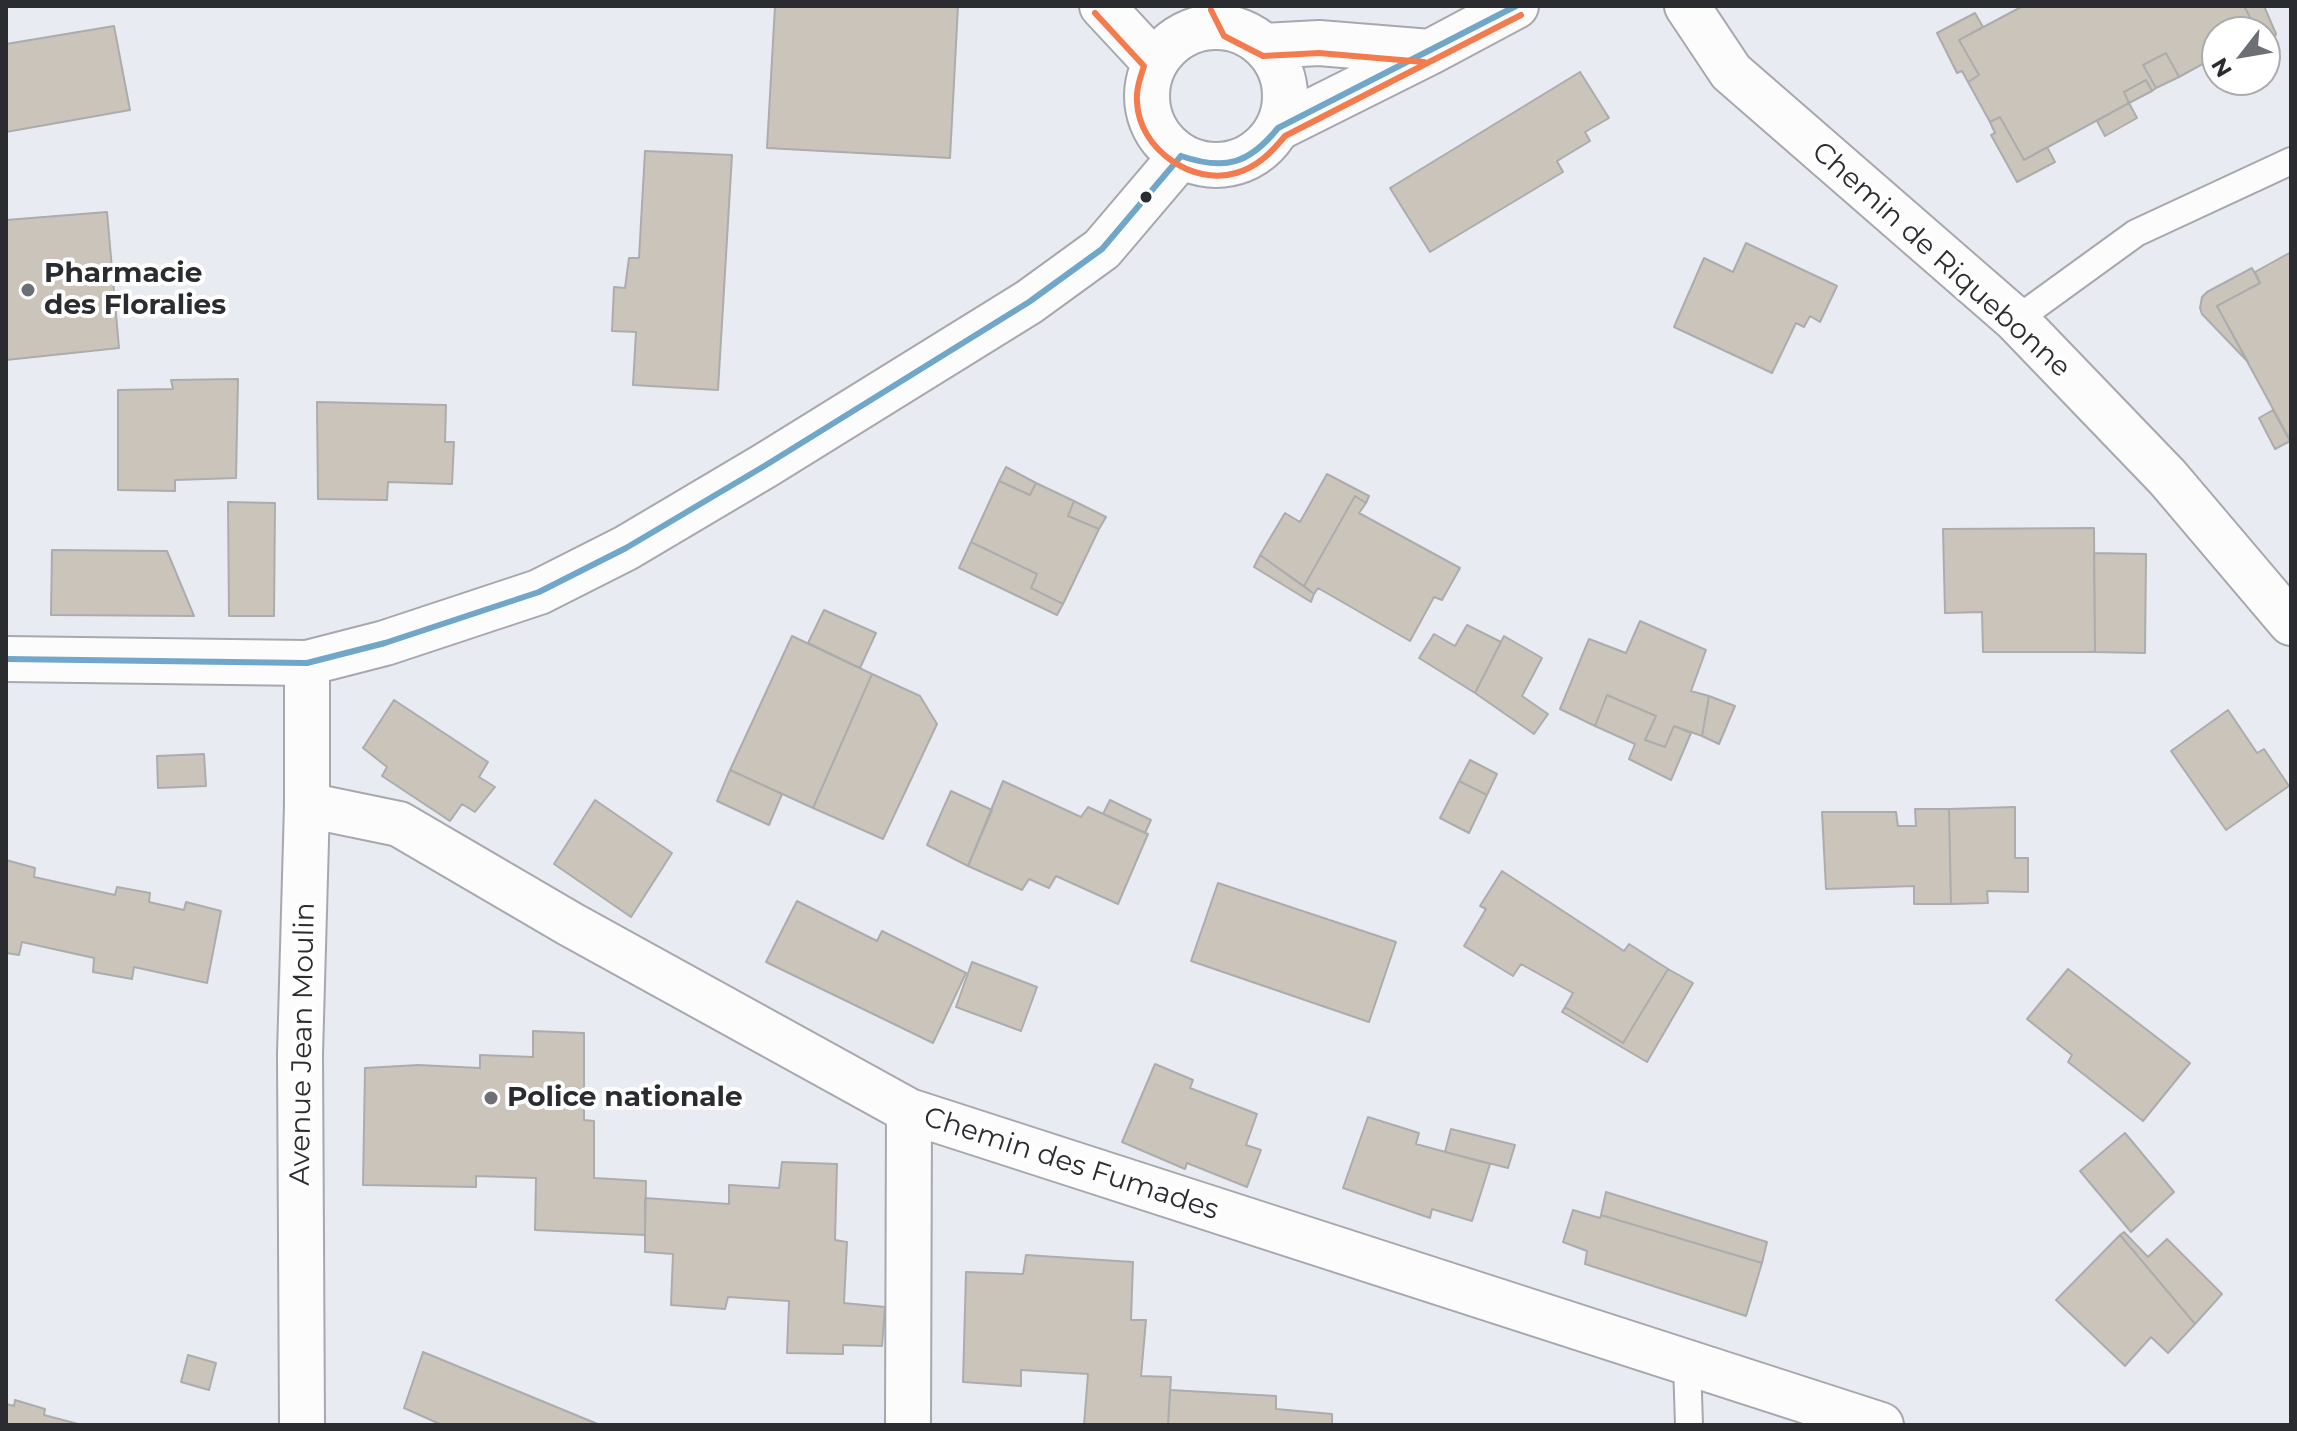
<!DOCTYPE html>
<style>
body{margin:0}
#map{position:relative;width:2297px;height:1431px;overflow:hidden;background:#e8ecf2;font-family:Montserrat,sans-serif}
canvas{display:block}
.frame{position:absolute;inset:0;border:8px solid #2a2c30;pointer-events:none}
.north{position:absolute;left:2201px;top:16px;width:80px;height:80px;box-sizing:border-box;background:#fff;border:2px solid #aaabac;border-radius:50%;rotate:239deg;font-size:22px;font-weight:700;line-height:32px;text-align:center;color:#2a2c30}
.north::after{content:'';display:block;margin:auto;width:28px;height:36px;background:#6c6f74;clip-path:polygon(50% 0,100% 100%,50% 72%,0 100%)}
</style>
<div id="map">
<canvas width="2297" height="1431"></canvas>
<div class="frame"></div>
<div class="north">N</div>
</div>
<script>
const c = document.querySelector('canvas').getContext('2d');
c.lineJoin = 'round';
function fillPath(path, color) { c.fillStyle = color; c.fill(path, 'evenodd'); }
function strokePath(path, color, width, dash) { c.strokeStyle = color; c.lineWidth = width; c.lineCap = dash ? 'butt' : 'round'; c.setLineDash(dash || []); c.stroke(path); }
function label(font, color, halo, rows, align = 'center') {
  c.font = font + ' Montserrat,sans-serif'; c.lineWidth = 8; c.setLineDash([]); c.textBaseline = 'middle'; c.strokeStyle = halo; c.fillStyle = color; for (const [text, x, y, turn = 0] of rows) {
    c.save(); c.translate(x, y); c.rotate((+turn || 0) * Math.PI / 180); c.textAlign = isNaN(turn) ? turn : align; if (halo) c.strokeText(text, 0, 0); c.fillText(text, 0, 0); c.restore();
  }
}
const building = new Path2D(`
 M 775,6 L 958,6 L 950,158 L 767,148 Z
 M 2023,6 L 2244,6 L 2258,32 L 2217,32 L 2217,56 L 2179,77 L 2166,53 L 2143,65 L 2156,88 L 2152,91 L 2146,80 L 2124,92 L 2129,103 L 2024,160 L 2000,117 L 1990,122 L 1968,82 L 1979,75 L 1959,40 Z
 M 2244,6 L 2264,6 L 2276,34 L 2272,45 L 2267,49 L 2265,49 L 2265,32 L 2258,32 Z
 M 1975,13 L 1983,27 L 1959,40 L 1979,75 L 1968,82 L 1962,71 L 1957,73 L 1937,33 Z
 M 114,26 L 130,110 L 6,132 L 6,44 Z
 M 2166,53 L 2179,77 L 2156,88 L 2143,65 Z
 M 1580,72 L 1609,118 L 1585,132 L 1590,141 L 1557,161 L 1563,172 L 1430,252 L 1390,188 Z
 M 2146,80 L 2152,91 L 2129,103 L 2124,92 Z
 M 2129,103 L 2137,118 L 2105,136 L 2097,121 Z
 M 2000,117 L 2024,160 L 2047,147 L 2055,162 L 2017,182 L 1991,135 L 1995,133 L 1990,122 Z
 M 645,151 L 732,155 L 718,390 L 633,385 L 636,332 L 612,331 L 614,287 L 625,288 L 629,258 L 639,258 Z
 M 107,212 L 119,348 L 6,360 L 6,220 Z
 M 1746,243 L 1837,286 L 1820,322 L 1810,316 L 1804,327 L 1796,323 L 1772,373 L 1674,327 L 1704,258 L 1733,272 Z
 M 2291,252 L 2291,442 L 2217,306 L 2260,283 L 2255,272 Z
 M 2252,268 L 2260,283 L 2217,306 L 2248,362 L 2202,314 L 2200,308 L 2202,297 L 2207,292 Z
 M 238,379 L 236,478 L 175,480 L 175,491 L 118,490 L 118,390 L 173,389 L 171,380 Z
 M 317,402 L 446,405 L 445,442 L 454,442 L 452,484 L 388,482 L 387,500 L 318,499 Z
 M 2273,410 L 2290,441 L 2275,449 L 2259,418 Z
 M 1006,467 L 1036,483 L 1030,495 L 999,481 Z
 M 1327,474 L 1369,496 L 1366,503 L 1355,496 L 1304,586 L 1260,555 L 1285,513 L 1300,522 Z
 M 999,481 L 1030,495 L 1036,483 L 1074,501 L 1068,516 L 1099,529 L 1063,604 L 1031,588 L 1037,574 L 971,542 Z
 M 1355,496 L 1366,503 L 1359,513 L 1460,568 L 1442,600 L 1434,597 L 1410,641 L 1318,588 L 1314,594 L 1304,586 Z
 M 1074,501 L 1106,517 L 1099,529 L 1068,516 Z
 M 228,502 L 275,503 L 274,616 L 229,616 Z
 M 2094,528 L 2095,652 L 1983,652 L 1982,612 L 1945,613 L 1943,529 Z
 M 971,542 L 1037,574 L 1031,588 L 1063,604 L 1057,615 L 959,568 Z
 M 52,550 L 167,551 L 194,616 L 51,615 Z
 M 2094,553 L 2146,554 L 2145,653 L 2095,652 Z
 M 1260,555 L 1314,594 L 1311,602 L 1254,567 Z
 M 824,610 L 876,633 L 860,668 L 808,643 Z
 M 1640,621 L 1706,650 L 1691,691 L 1709,696 L 1702,736 L 1674,726 L 1665,747 L 1645,740 L 1656,716 L 1607,695 L 1595,726 L 1560,709 L 1589,639 L 1626,653 Z
 M 1467,625 L 1501,642 L 1475,693 L 1419,658 L 1434,634 L 1455,646 Z
 M 792,636 L 872,674 L 813,808 L 730,770 Z
 M 1504,636 L 1542,658 L 1522,696 L 1548,714 L 1534,734 L 1475,693 Z
 M 872,674 L 920,696 L 937,724 L 883,839 L 813,808 Z
 M 1607,695 L 1656,716 L 1645,740 L 1665,747 L 1674,726 L 1691,733 L 1671,780 L 1629,759 L 1635,744 L 1595,726 Z
 M 1709,696 L 1735,706 L 1719,744 L 1702,736 Z
 M 394,700 L 488,762 L 479,777 L 495,787 L 475,812 L 462,804 L 450,821 L 382,776 L 387,767 L 363,748 Z
 M 2228,710 L 2257,753 L 2264,749 L 2289,786 L 2226,830 L 2171,751 Z
 M 204,754 L 206,786 L 158,788 L 157,756 Z
 M 1470,760 L 1497,774 L 1487,795 L 1459,781 Z
 M 730,770 L 782,794 L 769,825 L 717,801 Z
 M 1003,781 L 1081,817 L 1088,807 L 1148,834 L 1118,904 L 1056,876 L 1049,888 L 1029,879 L 1022,890 L 968,866 Z
 M 1459,781 L 1487,795 L 1469,833 L 1440,818 Z
 M 951,791 L 992,810 L 968,866 L 927,845 Z
 M 595,800 L 672,853 L 631,917 L 554,864 Z
 M 1110,800 L 1151,820 L 1145,833 L 1103,814 Z
 M 2015,807 L 2015,858 L 2028,858 L 2028,892 L 1987,891 L 1988,903 L 1951,904 L 1949,809 Z
 M 1915,809 L 1949,809 L 1951,904 L 1914,904 L 1914,886 L 1826,889 L 1822,812 L 1896,812 L 1898,826 L 1916,826 Z
 M 6,860 L 35,868 L 34,877 L 115,895 L 117,887 L 150,893 L 149,902 L 184,910 L 186,902 L 221,911 L 207,983 L 134,967 L 132,979 L 93,972 L 94,958 L 22,942 L 19,955 L 6,953 Z
 M 1502,871 L 1624,951 L 1629,944 L 1668,969 L 1623,1043 L 1565,1007 L 1573,993 L 1521,964 L 1513,976 L 1464,946 L 1486,909 L 1480,906 Z
 M 1218,883 L 1396,942 L 1369,1022 L 1191,961 Z
 M 797,901 L 877,941 L 882,931 L 966,973 L 933,1043 L 766,962 Z
 M 972,962 L 1037,987 L 1021,1031 L 956,1007 Z
 M 1668,969 L 1693,983 L 1647,1062 L 1562,1012 L 1565,1007 L 1623,1043 Z
 M 2068,969 L 2190,1063 L 2143,1121 L 2068,1062 L 2072,1055 L 2027,1019 Z
 M 533,1031 L 584,1033 L 584,1120 L 594,1121 L 594,1178 L 646,1181 L 645,1235 L 535,1230 L 536,1178 L 476,1176 L 476,1187 L 363,1185 L 365,1068 L 418,1065 L 480,1068 L 480,1055 L 533,1057 Z
 M 1155,1064 L 1193,1080 L 1190,1088 L 1257,1114 L 1246,1145 L 1261,1150 L 1247,1187 L 1187,1163 L 1185,1169 L 1122,1142 Z
 M 1368,1117 L 1419,1133 L 1416,1144 L 1490,1164 L 1472,1221 L 1432,1209 L 1430,1218 L 1343,1188 Z
 M 1451,1129 L 1515,1145 L 1508,1168 L 1445,1152 Z
 M 2125,1133 L 2174,1192 L 2131,1232 L 2080,1171 Z
 M 782,1162 L 837,1164 L 835,1240 L 847,1242 L 844,1303 L 885,1307 L 882,1346 L 843,1345 L 843,1354 L 787,1353 L 789,1301 L 728,1297 L 725,1309 L 671,1305 L 673,1254 L 645,1252 L 645,1198 L 729,1204 L 729,1185 L 779,1188 Z
 M 1606,1192 L 1767,1242 L 1762,1263 L 1601,1215 Z
 M 1573,1210 L 1600,1218 L 1601,1215 L 1762,1263 L 1746,1316 L 1585,1264 L 1587,1251 L 1563,1242 Z
 M 2124,1232 L 2148,1257 L 2167,1239 L 2222,1294 L 2195,1324 L 2120,1235 Z
 M 2120,1235 L 2195,1324 L 2168,1353 L 2151,1337 L 2125,1366 L 2056,1300 Z
 M 1026,1255 L 1133,1262 L 1131,1320 L 1146,1320 L 1141,1376 L 1171,1377 L 1168,1425 L 1084,1425 L 1088,1374 L 1021,1370 L 1021,1386 L 963,1382 L 966,1272 L 1023,1274 Z
 M 423,1352 L 600,1425 L 442,1425 L 404,1408 Z
 M 188,1355 L 216,1363 L 209,1390 L 181,1382 Z
 M 1170,1390 L 1276,1396 L 1276,1409 L 1332,1414 L 1332,1425 L 1168,1425 Z
 M 15,1400 L 45,1409 L 44,1415 L 82,1425 L 6,1425 L 6,1404 L 14,1406 Z`);
const lane = new Path2D(`
 M 2016,320 L 2136,233 L 2291,161
 M 1687,1363 L 1689,1425`);
const street = new Path2D(`
 M 1687,6 L 1731,72 L 2016,320 L 2168,478 L 2291,623
 M 6,659 L 307,663
 M 307,805 L 399,824 L 570,924 L 909,1111 L 1881,1425
 M 908,1425 L 909,1111`);
const secondary = new Path2D(`
 M 1102,6 L 1155,63
 M1147 96a69 69 0 1 1 138 0a69 69 0 1 1-138 0Z
 M 1264,46 L 1319,43 L 1430,52
 M 1278,128 L 1430,52 L 1516,6
 M 302,1425 L 300,1054 L 307,805 L 307,663 L 385,643 L 539,592 L 626,548 L 766,465 L 1029,302 L 1102,249 L 1181,156`);
const bus1 = new Path2D(`
 M 1181,156 C 1225,171 1249,164 1278,128 L 1516,6
 M 6,659 L 307,663 L 385,643 L 539,592 L 626,548 L 766,465 L 1029,302 L 1102,249 L 1181,156`);
const bus2 = new Path2D(`
 M 1211,10 L 1224,36 L 1263,56 L 1319,53 L 1424,62
 M 1095,13 L 1144,66 C 1140,78 1136,90 1137,102 C 1139,149 1192,186 1236,173 C 1257,167 1271,153 1285,136 L 1521,15`);
const markers = [
 [1146,197,7,"#2a2c30"],
 [28,290,8,"#6c6f74"],
 [491,1098,8,"#6c6f74"]
];
const streetNames = [
 ["Chemin de Riquebonne",1941,260,42],
 ["Avenue Jean Moulin",303,1044,-89],
 ["Chemin des Fumades",1071,1164,18]
];
const poiNames = [
 ["Pharmacie",44,274],
 ["des Floralies",44,306],
 ["Police nationale",507,1098]
];
fillPath(building, '#cbc4ba');
strokePath(building, '#acacad', 2);
strokePath(lane, '#a6a8ad', 30);
strokePath(street, '#a6a8ad', 48);
strokePath(secondary, '#a6a8ad', 48);
strokePath(lane, '#fcfcfd', 26);
strokePath(street, '#fcfcfd', 44);
strokePath(secondary, '#fcfcfd', 44);
strokePath(bus1, '#70a6c8', 6);
strokePath(bus2, '#f47b4e', 6);
for (const [x, y, r, color] of markers) { const dot = new Path2D(); dot.arc(x, y, r, 0, 2 * Math.PI); c.fillStyle = color; c.fill(dot); strokePath(dot, '#fff', 3); }
label('28px', '#2a2c30', '#fff', streetNames);
label('bold 28px', '#2a2c30', '#fff', poiNames, 'left');
</script>
